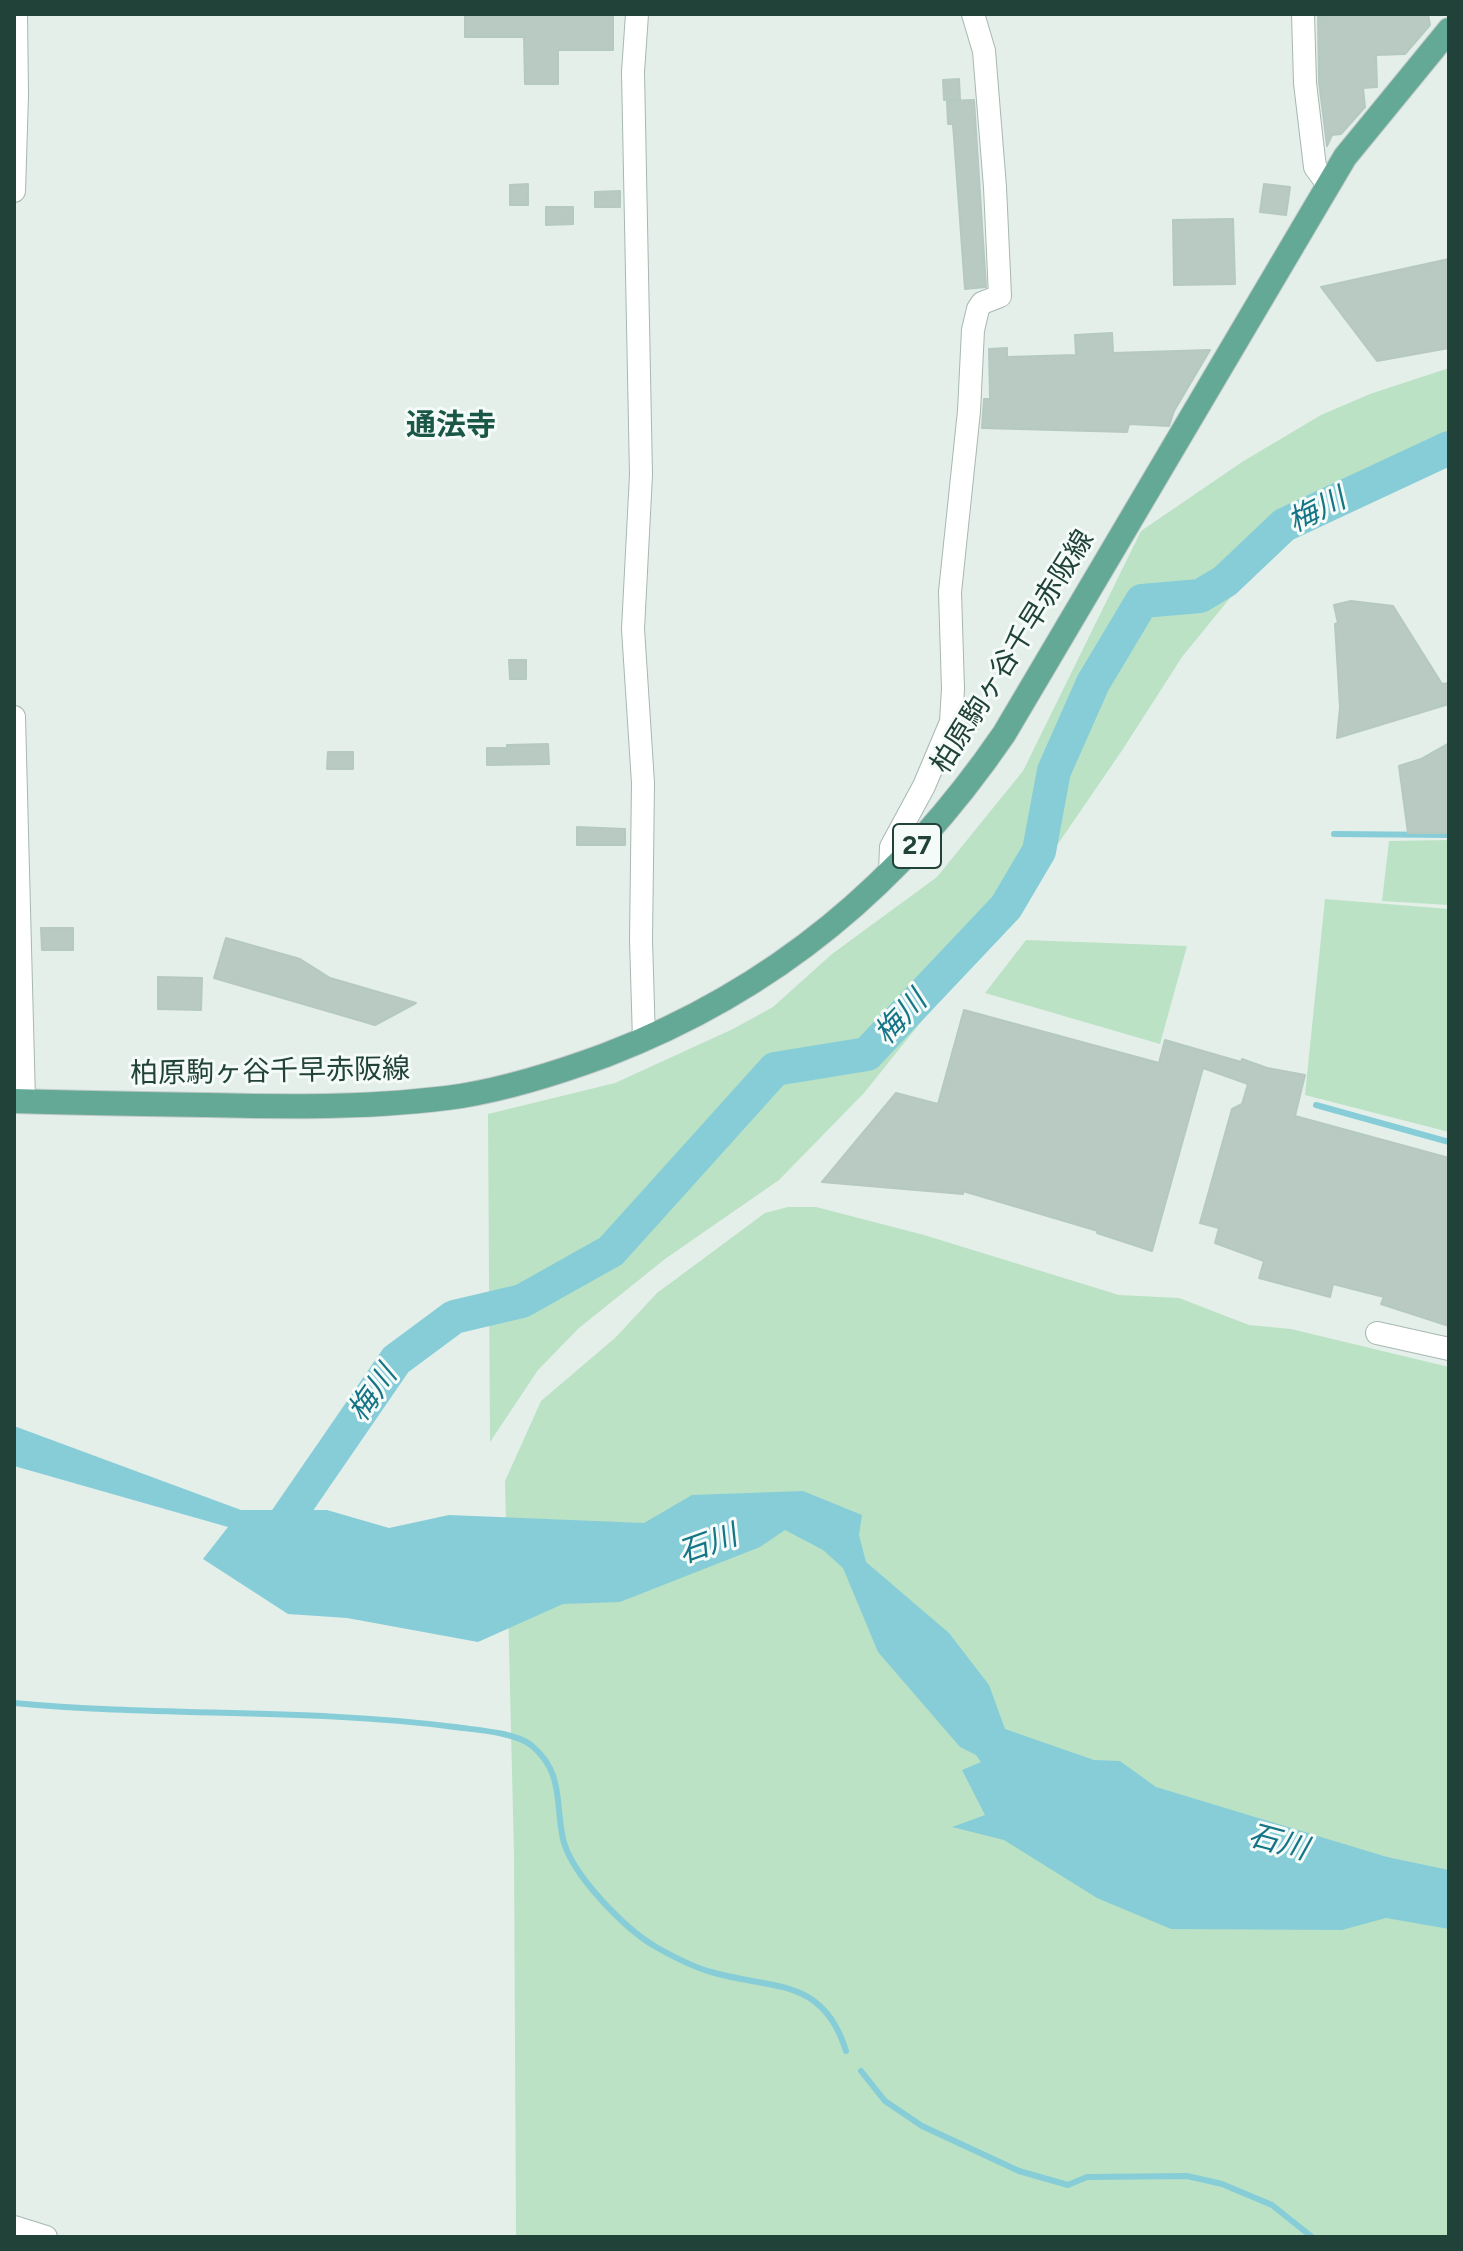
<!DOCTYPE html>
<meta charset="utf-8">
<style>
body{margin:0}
#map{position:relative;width:1463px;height:2251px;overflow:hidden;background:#e4efea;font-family:Figtree,sans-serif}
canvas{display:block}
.frame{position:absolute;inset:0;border:16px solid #214239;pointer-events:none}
</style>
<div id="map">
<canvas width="1463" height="2251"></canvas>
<div class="frame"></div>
</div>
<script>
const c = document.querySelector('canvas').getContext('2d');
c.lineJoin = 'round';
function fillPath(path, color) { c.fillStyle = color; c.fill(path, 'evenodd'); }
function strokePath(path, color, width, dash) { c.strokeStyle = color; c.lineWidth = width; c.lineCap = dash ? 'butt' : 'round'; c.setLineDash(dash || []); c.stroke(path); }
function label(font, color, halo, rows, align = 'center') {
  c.font = font + ' Figtree,"Noto Sans JP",sans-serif'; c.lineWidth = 6; c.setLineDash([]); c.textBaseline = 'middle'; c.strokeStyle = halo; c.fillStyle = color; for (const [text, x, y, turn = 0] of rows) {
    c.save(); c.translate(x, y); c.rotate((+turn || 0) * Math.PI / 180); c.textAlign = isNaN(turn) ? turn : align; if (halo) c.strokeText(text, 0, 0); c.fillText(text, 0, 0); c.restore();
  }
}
const green = new Path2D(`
 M 1449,368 L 1449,464 L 1381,489 L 1318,519 L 1265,555 L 1182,657 L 1123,749 L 977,962 L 929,1012 L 864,1093 L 779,1180 L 665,1259 L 579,1328 L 538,1370 L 490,1442 L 488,1114 L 615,1083 L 733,1029 L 773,1007 L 832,954 L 937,877 L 1023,771 L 1141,531 L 1242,462 L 1321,415 L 1370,394 Z
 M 1449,840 L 1449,905 L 1382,901 L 1389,841 Z
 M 1325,899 L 1449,909 L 1449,1132 L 1305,1095 Z
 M 1026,940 L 1187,946 L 1160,1044 L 985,993 Z
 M 788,1207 L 816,1207 L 924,1235 L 1119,1295 L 1179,1298 L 1249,1325 L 1291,1329 L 1449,1367 L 1449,2237 L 516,2237 L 514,1855 L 505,1481 L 541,1401 L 615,1338 L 657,1293 L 765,1213 Z`);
const water = new Path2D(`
 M 14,1426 L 241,1510 L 327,1510 L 389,1528 L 449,1515 L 644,1523 L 692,1495 L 803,1491 L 862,1515 L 859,1535 L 866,1562 L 949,1633 L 989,1685 L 1005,1729 L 1094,1760 L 1120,1761 L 1156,1787 L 1387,1857 L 1449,1870 L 1449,1929 L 1386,1918 L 1342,1930 L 1171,1929 L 1097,1898 L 1004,1840 L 952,1827 L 985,1815 L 962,1770 L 981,1762 L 976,1755 L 960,1747 L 878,1652 L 843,1568 L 823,1550 L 785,1530 L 760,1547 L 620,1602 L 563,1604 L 478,1642 L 347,1618 L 288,1614 L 203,1559 L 228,1527 L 14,1466 Z`);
const stream = new Path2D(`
 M 1334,834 L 1449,835
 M 1316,1105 L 1449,1142
 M 14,1703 C 161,1717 308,1708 455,1727 C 476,1730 514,1732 531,1745 C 564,1772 555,1802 563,1839 C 571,1874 625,1929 656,1947 C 672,1956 693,1967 711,1972 C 772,1990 823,1976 846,2051
 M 861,2071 L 885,2101 L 922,2126 L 1019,2171 L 1068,2185 L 1087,2177 L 1187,2176 L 1222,2184 L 1272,2205 L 1312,2237`);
const river = new Path2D(`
 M 277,1533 L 396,1360 L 454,1317 L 522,1301 L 611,1251 L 775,1069 L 867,1054 L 1006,907 L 1039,851 L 1054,771 L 1093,683 L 1142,601 L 1200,596 L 1225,581 L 1284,525 L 1449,448`);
const building = new Path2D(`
 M 465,14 L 613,14 L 613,50 L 558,50 L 558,84 L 525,84 L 524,37 L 465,37 Z
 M 1333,14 L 1428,14 L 1430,25 L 1405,54 L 1376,55 L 1377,87 L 1363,88 L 1365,107 L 1341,134 L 1332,135 L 1327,146 L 1319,82 L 1318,17 Z
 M 959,79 L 960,99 L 944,100 L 943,80 Z
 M 974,100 L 986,287 L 965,289 L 953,124 L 948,124 L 947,101 Z
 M 528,184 L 528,205 L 510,205 L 510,185 Z
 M 1264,184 L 1290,187 L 1286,215 L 1260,212 Z
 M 620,191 L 620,207 L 595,207 L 595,192 Z
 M 546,207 L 573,207 L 573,224 L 546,225 Z
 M 1233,219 L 1235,284 L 1174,285 L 1173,220 Z
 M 1449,259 L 1449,348 L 1377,361 L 1321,287 Z
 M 1112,333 L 1113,353 L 1210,350 L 1174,411 L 1169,426 L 1129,424 L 1127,432 L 982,428 L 984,399 L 990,399 L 989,349 L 1007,348 L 1007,357 L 1076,355 L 1075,335 Z
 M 1351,601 L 1393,606 L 1442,684 L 1449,683 L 1449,704 L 1337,738 L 1340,707 L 1335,624 L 1338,623 L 1334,605 Z
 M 509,660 L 526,660 L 526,679 L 510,679 Z
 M 972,699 L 987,706 L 978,729 L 965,723 Z
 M 1449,743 L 1449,833 L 1408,833 L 1399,766 L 1421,759 Z
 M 548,744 L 549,764 L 487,765 L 487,748 L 507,748 L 507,745 Z
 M 328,752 L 353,752 L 353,769 L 327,769 Z
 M 577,827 L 625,829 L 625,845 L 577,845 Z
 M 41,928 L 73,928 L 73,950 L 42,950 Z
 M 226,938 L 300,959 L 330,978 L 416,1003 L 375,1025 L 214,978 Z
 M 158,977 L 202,978 L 201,1010 L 158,1009 Z
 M 964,1010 L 1159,1063 L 1165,1040 L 1241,1062 L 1242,1059 L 1267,1068 L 1305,1075 L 1295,1116 L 1449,1158 L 1449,1326 L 1381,1304 L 1384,1297 L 1333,1284 L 1330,1297 L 1259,1278 L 1264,1261 L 1215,1243 L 1219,1228 L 1200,1223 L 1232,1109 L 1242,1104 L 1248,1084 L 1203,1068 L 1152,1251 L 1097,1233 L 1098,1231 L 963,1191 L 963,1194 L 822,1182 L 896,1093 L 938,1104 Z`);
const street = new Path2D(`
 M 637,14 L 633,72 L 641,475 L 633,629 L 643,783 L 641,940 L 644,1040
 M 1303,14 L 1305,83 L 1315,167 L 1328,185
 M 14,191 L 17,95 L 16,14
 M 14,717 L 24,1101
 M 890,872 L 891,847 L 924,786 L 951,722 L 953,689 L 950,592 L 969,411 L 973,330 L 978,309 L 982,303 L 1000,296 L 995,187 L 984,51 L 973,14
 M 1377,1333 L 1449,1349
 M 14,2227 L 46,2237`);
const primary = new Path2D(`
 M 14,1101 C 78,1103 143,1104 207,1105 C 292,1107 377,1108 461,1096 C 510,1088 560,1072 606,1055 C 775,990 902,883 1004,734 L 1345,157 L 1449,30`);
const shields = [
 [917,846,48]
];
const shieldNames = [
 ["27",917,846]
];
const streetNames = [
 ["柏原駒ヶ谷千早赤阪線",1013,652,-58],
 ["柏原駒ヶ谷千早赤阪線",270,1072,-1]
];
const neighbourhoodNames = [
 ["通法寺",451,426]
];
const waterNames = [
 ["梅川",1317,511,-27],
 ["梅川",901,1018,-47],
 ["梅川",373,1394,-55],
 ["石川",708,1545,-20],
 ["石川",1278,1843,15]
];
fillPath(green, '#bbe2c5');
fillPath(water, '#87cdd8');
strokePath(stream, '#87cdd8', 6);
strokePath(river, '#87cdd8', 34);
fillPath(building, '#b9cac3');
strokePath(building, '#b5c9c1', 2);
strokePath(street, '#a6b8b1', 24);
strokePath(primary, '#c1cac8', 26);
strokePath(street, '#fff', 22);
strokePath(primary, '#64a896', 24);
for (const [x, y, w] of shields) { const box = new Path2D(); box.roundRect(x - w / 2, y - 22, w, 44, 6); c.fillStyle = '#f5fbf8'; c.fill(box); strokePath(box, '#214239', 2); }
label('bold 26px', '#214239', null, shieldNames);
label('28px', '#214239', '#f5fbf8', streetNames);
label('bold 30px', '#1b5747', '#f5fbf8', neighbourhoodNames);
label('italic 30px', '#157485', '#f5fbf8', waterNames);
</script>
